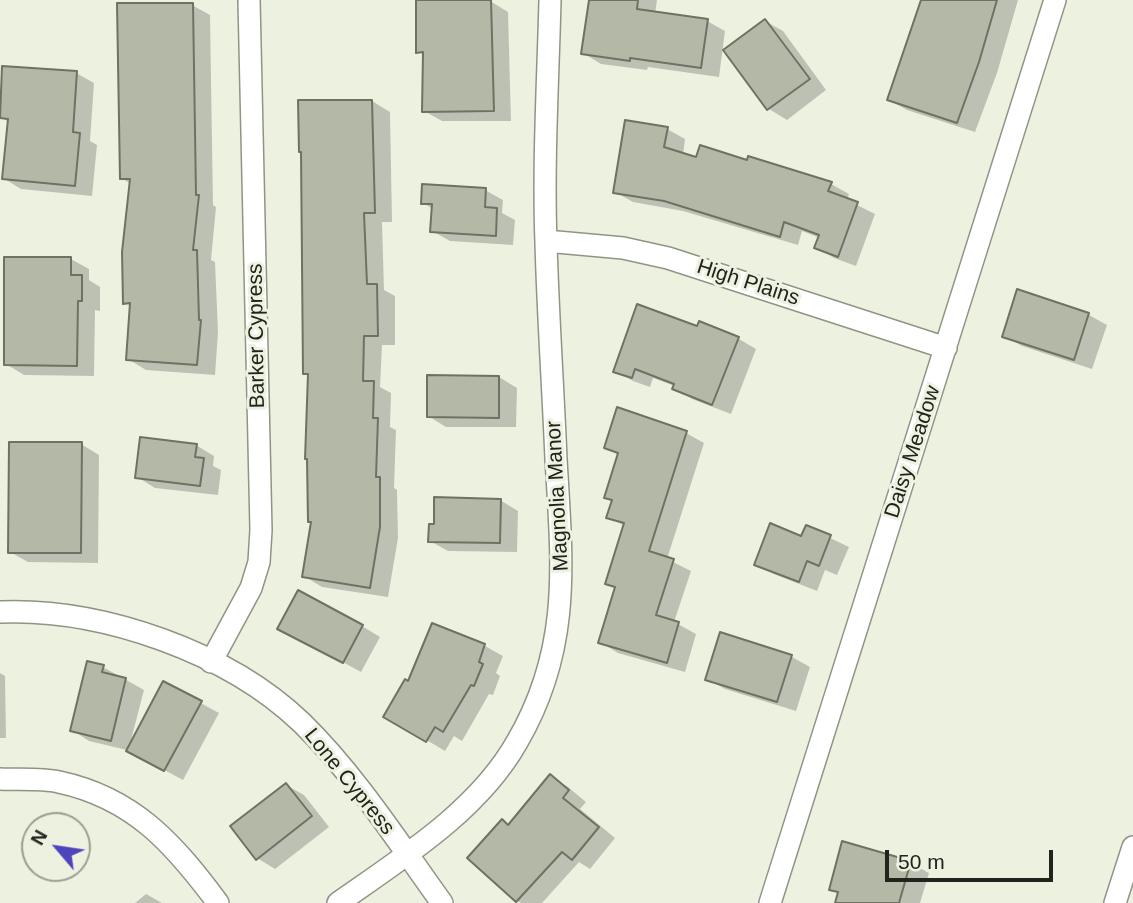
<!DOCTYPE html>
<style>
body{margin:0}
#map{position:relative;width:1133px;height:903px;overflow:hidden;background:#edf2e0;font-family:Arial,sans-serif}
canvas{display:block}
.north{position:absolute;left:21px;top:812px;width:70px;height:70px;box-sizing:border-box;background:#edf2e0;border:2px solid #9b9f92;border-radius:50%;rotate:299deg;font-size:19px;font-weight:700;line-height:28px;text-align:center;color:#21231c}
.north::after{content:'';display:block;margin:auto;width:24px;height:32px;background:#4e45bc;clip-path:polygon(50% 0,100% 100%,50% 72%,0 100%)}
.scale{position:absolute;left:885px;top:850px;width:168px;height:32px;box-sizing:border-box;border:4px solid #21231c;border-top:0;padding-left:9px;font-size:21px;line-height:24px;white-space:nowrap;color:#21231c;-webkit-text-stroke:5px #edf2e0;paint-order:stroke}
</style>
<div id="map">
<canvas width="1133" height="903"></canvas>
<div class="north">N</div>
<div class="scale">50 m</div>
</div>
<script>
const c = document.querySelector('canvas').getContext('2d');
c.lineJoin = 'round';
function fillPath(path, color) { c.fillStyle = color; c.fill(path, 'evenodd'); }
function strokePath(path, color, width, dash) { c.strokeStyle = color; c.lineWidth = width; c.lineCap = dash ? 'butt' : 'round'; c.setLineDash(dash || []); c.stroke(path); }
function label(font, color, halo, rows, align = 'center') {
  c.font = font + ' Arial,sans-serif'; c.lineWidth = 6; c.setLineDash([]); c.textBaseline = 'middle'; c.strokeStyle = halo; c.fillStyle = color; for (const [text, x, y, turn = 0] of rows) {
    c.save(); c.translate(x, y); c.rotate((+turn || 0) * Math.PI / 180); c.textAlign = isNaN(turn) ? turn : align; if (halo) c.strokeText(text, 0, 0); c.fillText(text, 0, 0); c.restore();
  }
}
const shadow = new Path2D(`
 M 590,0 L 657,0 L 655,14 L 707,21 L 725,31 L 719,77 L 648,67 L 647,70 L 601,64 L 583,53 Z
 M 922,0 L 1018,0 L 997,73 L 975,132 L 907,110 L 889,100 Z
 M 490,1 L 508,12 L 511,121 L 442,121 L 424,111 L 424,55 L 418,52 Z
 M 192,5 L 210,15 L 213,205 L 216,207 L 211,260 L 215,262 L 218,332 L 215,375 L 146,370 L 128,359 L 132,307 L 124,302 L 131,184 L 121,178 Z
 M 765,21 L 783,31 L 826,90 L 787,120 L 769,109 L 726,50 Z
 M 4,68 L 76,73 L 94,83 L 90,141 L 97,145 L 92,196 L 21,189 L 3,178 L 9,122 L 0,117 Z
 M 372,101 L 390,112 L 392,222 L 382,222 L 384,290 L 395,296 L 395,345 L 382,345 L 380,387 L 391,393 L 390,427 L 396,430 L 394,488 L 397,490 L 398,538 L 388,597 L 322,587 L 304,576 L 313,523 L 309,521 L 310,376 L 304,373 Z
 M 667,129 L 685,139 L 683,155 L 831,184 L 849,194 L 847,200 L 875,214 L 856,266 L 834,258 L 816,247 L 820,238 L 802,231 L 798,245 L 683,211 L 633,202 L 615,192 Z
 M 485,190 L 503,200 L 502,213 L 515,220 L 513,245 L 450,241 L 432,231 L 433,209 L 423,203 Z
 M 71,259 L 89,269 L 89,280 L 100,287 L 100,311 L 95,310 L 94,376 L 24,375 L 6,364 Z
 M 1019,292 L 1089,315 L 1107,325 L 1092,369 L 1022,346 L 1004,336 Z
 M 700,323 L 739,339 L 756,349 L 731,414 L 692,399 L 674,388 L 675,386 L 653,378 L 650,387 L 633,381 L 615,371 L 698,328 Z
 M 499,377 L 517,388 L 516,427 L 446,427 L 428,416 Z
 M 686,433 L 704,443 L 667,559 L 691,571 L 674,622 L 696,634 L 685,672 L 618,653 L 600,642 L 616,589 L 607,583 L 625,526 L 608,517 L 613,501 L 606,497 L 619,455 L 606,447 Z
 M 81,444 L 99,455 L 98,563 L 28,562 L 10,552 Z
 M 196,445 L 214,456 L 213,466 L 221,470 L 218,495 L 155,488 L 137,477 Z
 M 500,500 L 518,511 L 517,552 L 448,551 L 430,541 Z
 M 807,527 L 849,547 L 837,575 L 825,570 L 817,591 L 774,574 L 756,564 L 802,538 Z
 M 433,625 L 485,646 L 503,656 L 496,673 L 500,676 L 493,695 L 489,694 L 462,741 L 454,736 L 445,751 L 386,716 L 409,683 Z
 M 362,626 L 380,637 L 361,672 L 298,638 Z
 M 721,635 L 792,657 L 810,667 L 796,711 L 725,689 L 707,679 Z
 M 103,667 L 144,690 L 130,744 L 164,683 L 219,713 L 183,780 L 127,750 L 89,741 L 72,730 Z
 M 0,673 L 5,676 L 6,738 L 0,738 Z
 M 550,776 L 568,787 L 586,802 L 580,809 L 615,838 L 590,869 L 579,862 L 542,903 L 521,903 L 517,901 L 502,821 L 509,825 Z
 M 286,785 L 304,795 L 329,827 L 275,869 L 257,858 Z
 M 844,844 L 911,863 L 929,873 L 920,903 L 836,903 L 839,894 L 831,889 Z
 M 146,894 L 162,903 L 135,903 Z`);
const building = new Path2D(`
 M 416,0 L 491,0 L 494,111 L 422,112 L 423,52 L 416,53 Z
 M 589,0 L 638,0 L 637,9 L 708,19 L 701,68 L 630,58 L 630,61 L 581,54 Z
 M 921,0 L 997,0 L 979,62 L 957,123 L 887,100 Z
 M 117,3 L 193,3 L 196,195 L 199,195 L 193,250 L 197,250 L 199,320 L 201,320 L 197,365 L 126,360 L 130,303 L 123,304 L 122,252 L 130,179 L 120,179 Z
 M 765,19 L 810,79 L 767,110 L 723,50 Z
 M 2,66 L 77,71 L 73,132 L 80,133 L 75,186 L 2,179 L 8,119 L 0,118 Z
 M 298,100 L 372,100 L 375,213 L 364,213 L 367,284 L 377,284 L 378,336 L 364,336 L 363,381 L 374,381 L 373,418 L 378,418 L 376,477 L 380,477 L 380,527 L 370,588 L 302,577 L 311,522 L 308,522 L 307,459 L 305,459 L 308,374 L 303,374 L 301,152 L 299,152 Z
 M 625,120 L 668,127 L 664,147 L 696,157 L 700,145 L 747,160 L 748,156 L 832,182 L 828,191 L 858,202 L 838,257 L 814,248 L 819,235 L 784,222 L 780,237 L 664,201 L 613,193 Z
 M 422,184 L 486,188 L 485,207 L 497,208 L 496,236 L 430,232 L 432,204 L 421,204 Z
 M 4,257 L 71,257 L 71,275 L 82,275 L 82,301 L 78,301 L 77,366 L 4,365 Z
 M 1017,289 L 1089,313 L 1074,360 L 1002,337 Z
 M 637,304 L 697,326 L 699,321 L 739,337 L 712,405 L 672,389 L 674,384 L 635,369 L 632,378 L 613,372 Z
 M 427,375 L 499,376 L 499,418 L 427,417 Z
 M 617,407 L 687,431 L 649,551 L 674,559 L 656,615 L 679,622 L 667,663 L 598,643 L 615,587 L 605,584 L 624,523 L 606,518 L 612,500 L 604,498 L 618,453 L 604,448 Z
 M 140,437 L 197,444 L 195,457 L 204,458 L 200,486 L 135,478 Z
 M 9,442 L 82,442 L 81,553 L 8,553 Z
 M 434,497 L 501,499 L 500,543 L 428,542 L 429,524 L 434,524 Z
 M 770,523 L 801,536 L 806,525 L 831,535 L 819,566 L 807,561 L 799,582 L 754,565 Z
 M 298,590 L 363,625 L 343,663 L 277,629 Z
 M 432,623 L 485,644 L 479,662 L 483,664 L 474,686 L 471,685 L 443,732 L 435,727 L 426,742 L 383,717 L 405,679 L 408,681 Z
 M 720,632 L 792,655 L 777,702 L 705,680 Z
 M 87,661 L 104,665 L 102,672 L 126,678 L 111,741 L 70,731 Z
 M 163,681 L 202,701 L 164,771 L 126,751 Z
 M 550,774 L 569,790 L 563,798 L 599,827 L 572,860 L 562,852 L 516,902 L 467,858 L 502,819 L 508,825 Z
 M 286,783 L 312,816 L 256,860 L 230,826 Z
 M 842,841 L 911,861 L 899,903 L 835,903 L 838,892 L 829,890 Z`);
const minor = new Path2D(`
 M 546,241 L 623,248 L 668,258 L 946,348
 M 0,612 C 102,608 228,652 302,723 C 356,776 398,842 442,903
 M 211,662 L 251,588 L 259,562 L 261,530 L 249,0
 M 0,779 C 19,780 41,778 59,782 C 134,798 174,844 218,903
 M 338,903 C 402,858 478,811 517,742 C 572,648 562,563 556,459 C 553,387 548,315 546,243 C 543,162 548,81 550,0
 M 770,903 L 1055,0
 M 1115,903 L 1133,847`);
const streetNames = [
 ["High Plains",748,283,18],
 ["Barker Cypress",257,336,-91],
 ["Daisy Meadow",913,452,-72],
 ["Magnolia Manor",558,496,-93],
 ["Lone Cypress",349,782,51]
];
fillPath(shadow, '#0003');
fillPath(building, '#b4b9a7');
strokePath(building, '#6e7262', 2);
strokePath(minor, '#909484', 24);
strokePath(minor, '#fff', 21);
label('21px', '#21231c', '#edf2e0', streetNames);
</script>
